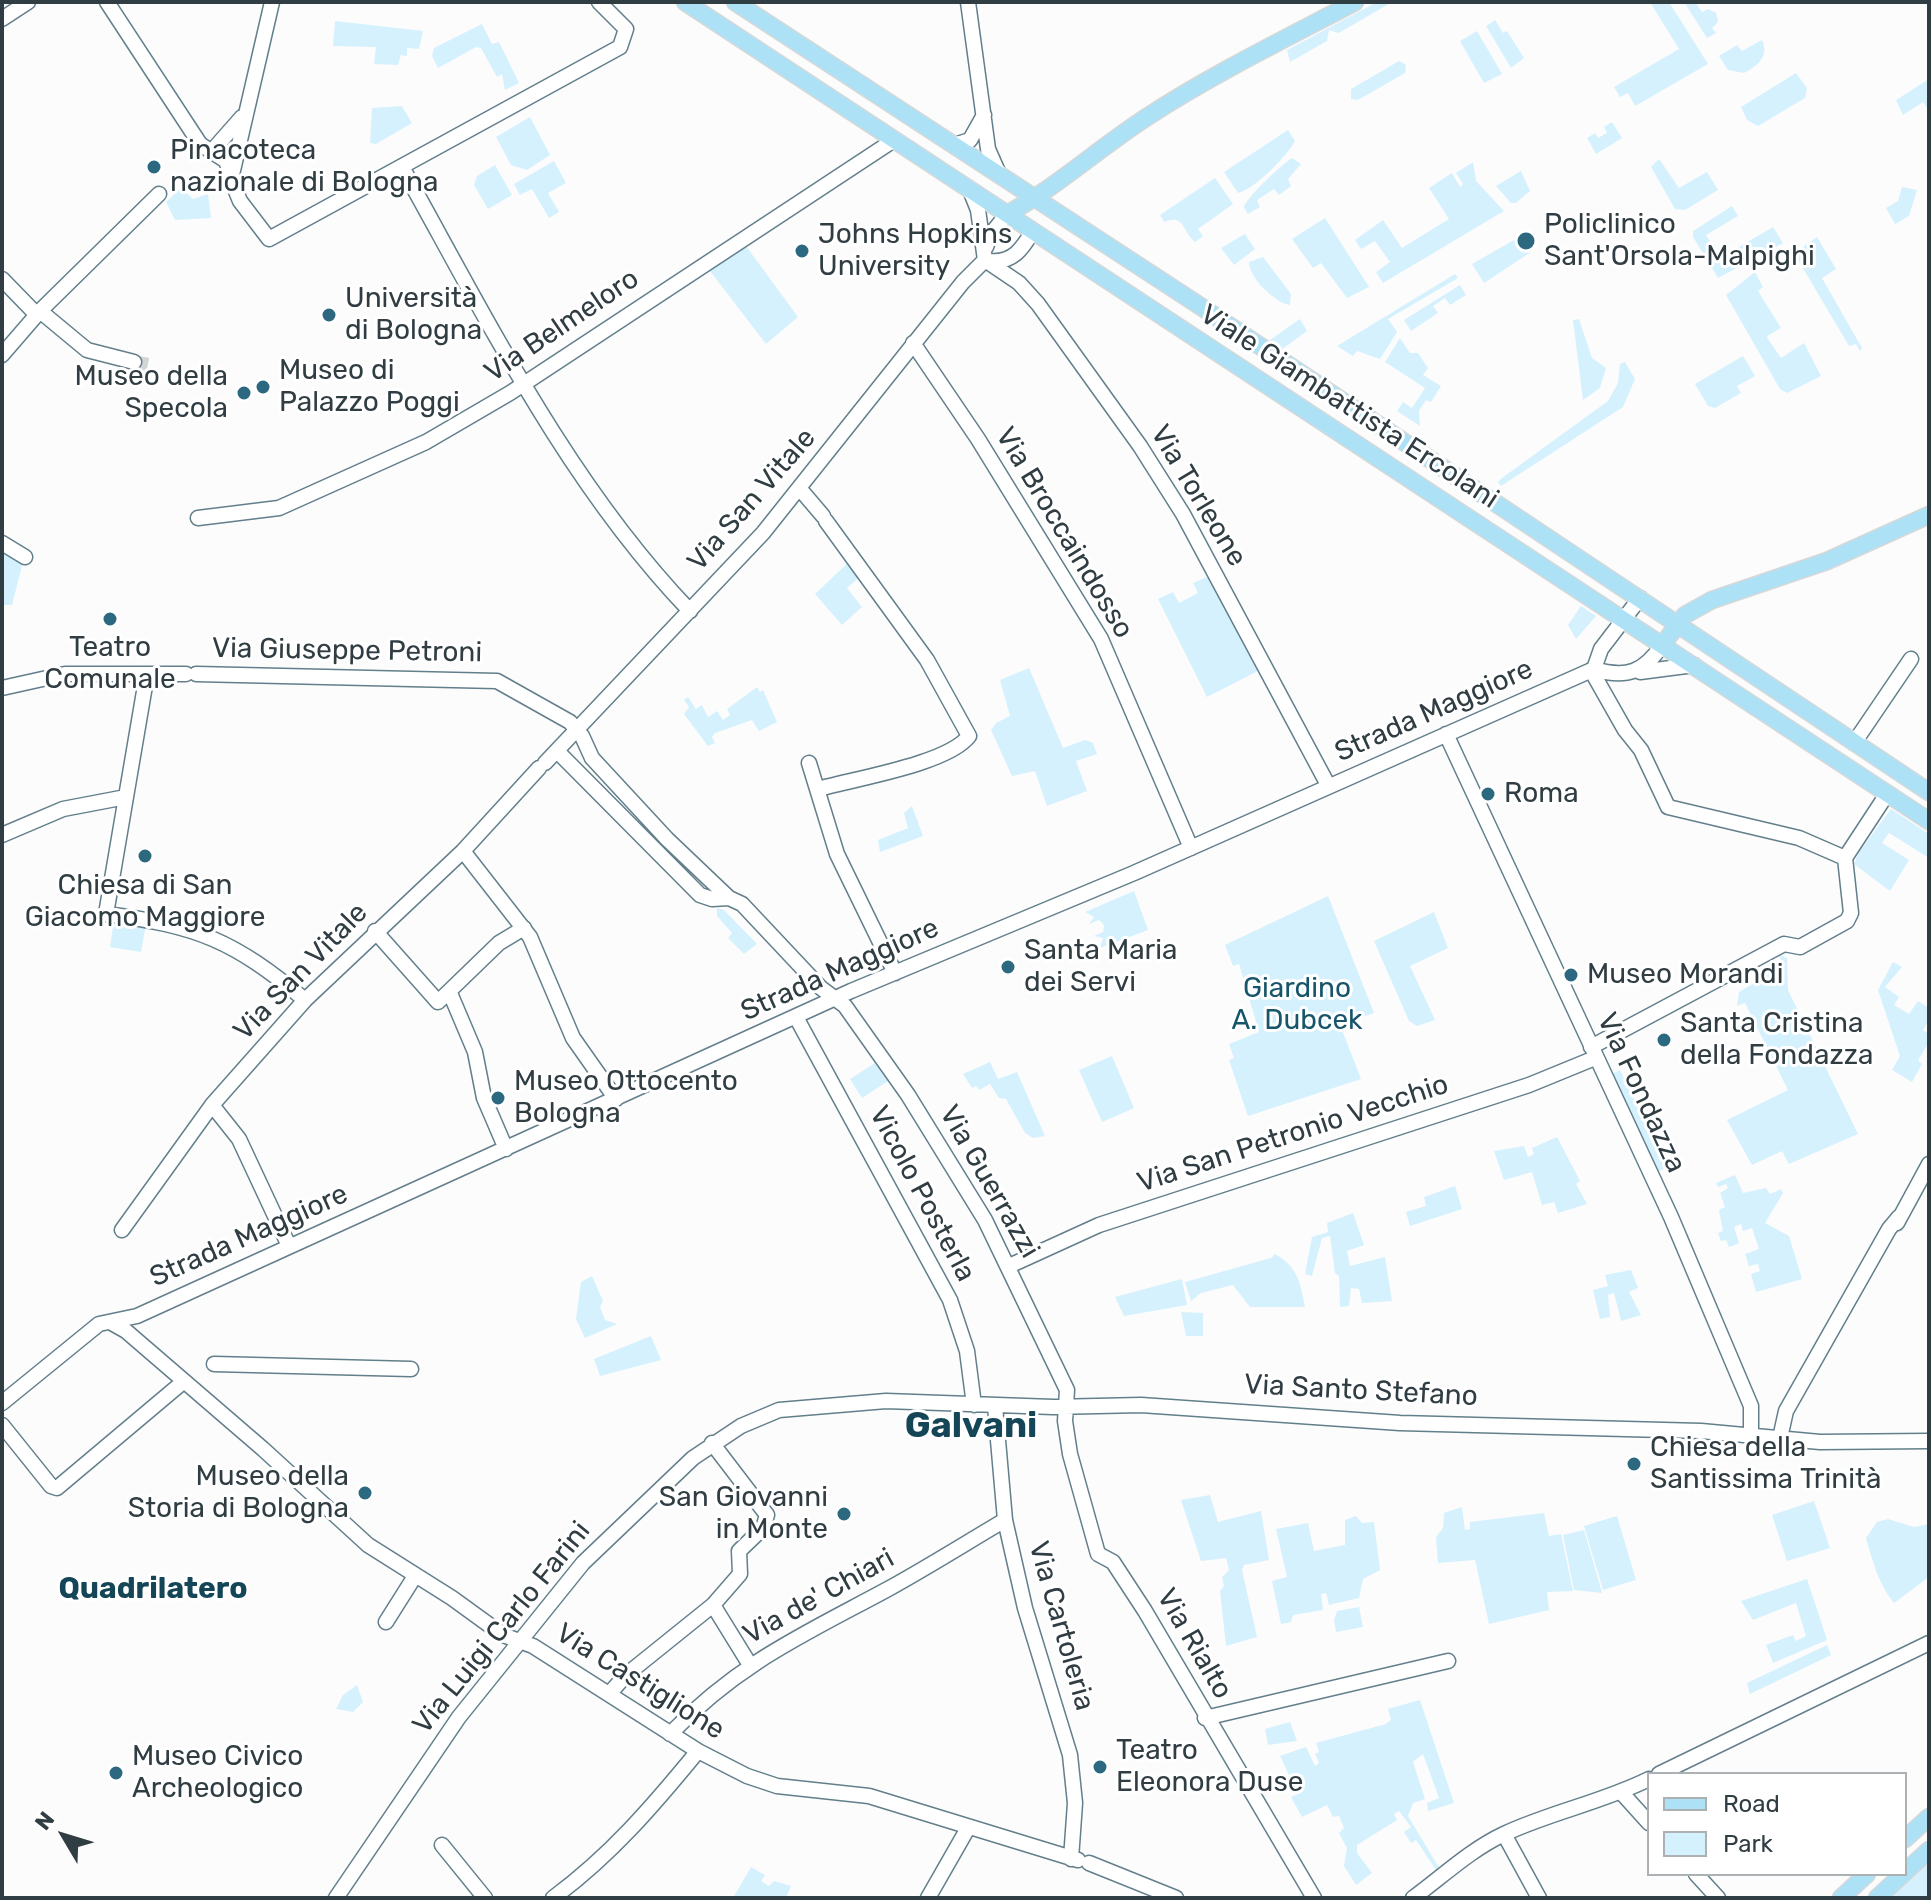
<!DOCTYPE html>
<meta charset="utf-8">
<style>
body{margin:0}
#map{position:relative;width:1931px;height:1900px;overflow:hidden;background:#fcfcfc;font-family:Rubik,sans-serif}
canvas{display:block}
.frame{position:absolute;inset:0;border:4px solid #303d42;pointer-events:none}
.legend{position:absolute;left:1647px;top:1772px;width:260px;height:104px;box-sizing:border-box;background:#fff;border:2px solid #acb1b3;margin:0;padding:10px 14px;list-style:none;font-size:24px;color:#303d42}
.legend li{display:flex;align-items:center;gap:16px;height:40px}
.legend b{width:40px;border:2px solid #acb1b3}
.north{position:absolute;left:24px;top:1796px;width:80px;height:80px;-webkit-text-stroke:6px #fff;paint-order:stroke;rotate:308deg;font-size:22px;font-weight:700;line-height:32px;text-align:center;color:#303d42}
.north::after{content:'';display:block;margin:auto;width:28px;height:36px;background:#303d42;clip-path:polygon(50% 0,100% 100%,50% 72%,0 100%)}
</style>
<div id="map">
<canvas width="1931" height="1900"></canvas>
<div class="frame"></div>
<ul class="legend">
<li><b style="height:10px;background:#ace1f6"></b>Road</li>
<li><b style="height:22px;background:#d5f1fe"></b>Park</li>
</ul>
<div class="north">N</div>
</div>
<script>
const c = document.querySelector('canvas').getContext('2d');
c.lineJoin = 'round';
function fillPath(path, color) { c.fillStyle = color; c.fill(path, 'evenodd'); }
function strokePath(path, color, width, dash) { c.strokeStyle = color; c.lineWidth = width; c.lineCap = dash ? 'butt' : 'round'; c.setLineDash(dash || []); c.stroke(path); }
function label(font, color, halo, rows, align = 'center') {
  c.font = font + ' Rubik,sans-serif'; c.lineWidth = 6; c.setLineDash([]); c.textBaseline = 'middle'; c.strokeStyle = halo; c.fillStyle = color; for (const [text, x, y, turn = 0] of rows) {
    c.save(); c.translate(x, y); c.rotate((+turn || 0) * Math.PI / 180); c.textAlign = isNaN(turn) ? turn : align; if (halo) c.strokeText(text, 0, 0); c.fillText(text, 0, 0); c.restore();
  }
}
const green = new Path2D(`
 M 1377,2 L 1392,2 L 1339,33 L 1329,30 L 1327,41 L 1290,62 L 1287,50 Z
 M 1650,2 L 1669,2 L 1708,64 L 1635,106 L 1628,93 L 1620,97 L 1614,87 L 1679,49 Z
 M 1684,2 L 1695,2 L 1702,12 L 1708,9 L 1716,13 L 1718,22 L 1712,28 L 1716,33 L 1707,38 Z
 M 1495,20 L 1503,33 L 1507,31 L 1524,58 L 1511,68 L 1486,26 Z
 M 335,21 L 423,31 L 419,49 L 407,48 L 407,56 L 401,55 L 398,65 L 374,64 L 376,47 L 333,46 Z
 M 482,24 L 492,44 L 499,42 L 519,83 L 505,90 L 502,74 L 497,77 L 481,48 L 476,47 L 438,68 L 432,56 L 434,48 Z
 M 1477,31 L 1502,74 L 1484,83 L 1460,41 Z
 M 1762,40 C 1769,56 1759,65 1744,73 L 1728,70 L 1719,56 L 1737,45 L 1742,51 Z
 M 1399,61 L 1406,65 L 1405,73 L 1358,100 L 1351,99 L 1351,89 Z
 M 1796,73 L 1807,88 L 1805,98 L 1758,126 L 1747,120 L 1741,107 Z
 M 1929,79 L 1929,111 L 1923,102 L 1903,115 L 1896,100 Z
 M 402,106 L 412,123 L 376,144 L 370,143 L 372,108 Z
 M 530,117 L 550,155 L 527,170 L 511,165 L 496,137 Z
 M 1612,122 L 1622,138 L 1596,154 L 1587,138 L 1595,133 L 1598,138 L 1607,133 L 1604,127 Z
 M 1288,130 L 1295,141 C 1287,156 1255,189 1238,193 L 1224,172 Z
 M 1292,158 L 1301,164 L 1288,179 L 1291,186 L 1279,195 L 1274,189 L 1257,200 L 1260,207 L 1248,214 L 1244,207 C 1246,198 1282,164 1292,158 Z
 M 1659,159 L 1679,188 L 1707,172 L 1718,190 L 1685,210 L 1675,209 L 1651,167 Z
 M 554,161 L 566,183 L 548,193 L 559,212 L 549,218 L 532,189 L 520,195 L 514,184 Z
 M 1473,162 L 1476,181 L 1504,211 L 1383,283 L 1376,272 L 1390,262 L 1375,241 L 1361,249 L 1355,240 L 1383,220 L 1402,248 L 1449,219 L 1429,188 L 1452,173 L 1460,187 L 1463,184 L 1456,173 Z
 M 495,165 L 512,195 L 488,209 L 474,185 L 477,176 Z
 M 1521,171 L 1530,191 L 1516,203 L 1511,203 L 1496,186 Z
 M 1215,178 L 1233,204 L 1198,229 L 1203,236 L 1195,242 C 1183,233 1185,213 1164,222 L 1160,215 Z
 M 1902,187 L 1917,190 L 1909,216 L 1895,224 L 1886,208 L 1898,201 Z
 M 181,188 L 193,199 L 208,194 L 211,218 L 175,220 L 166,202 Z
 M 1732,206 L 1738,216 L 1706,235 L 1720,258 L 1773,227 L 1783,243 L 1718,278 L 1693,237 L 1693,231 Z
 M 1325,218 L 1369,287 L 1347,298 L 1321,263 L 1313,268 L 1292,239 Z
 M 1245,234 L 1255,249 L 1234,265 L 1221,248 Z
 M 1817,237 L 1836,269 L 1822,278 L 1862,348 L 1860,351 L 1856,344 L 1849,346 L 1794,253 Z
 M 1514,240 L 1523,240 L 1531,252 L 1484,283 L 1472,264 Z
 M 746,246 L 798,317 L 766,344 L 710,271 Z
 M 1263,257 L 1291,294 L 1290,305 C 1275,303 1249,278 1249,262 Z
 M 1755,272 L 1763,287 L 1758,291 L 1781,328 L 1767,336 L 1768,339 L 1781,358 L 1804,343 L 1821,376 L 1787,393 L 1780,389 L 1726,295 Z
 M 1455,274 L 1458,278 L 1388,319 L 1397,332 L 1380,359 L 1357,351 L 1353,356 L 1337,346 Z
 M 1460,285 L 1466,295 L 1450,305 L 1445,298 L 1433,306 L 1438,313 L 1411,331 L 1404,320 Z
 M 1300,319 L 1307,331 L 1281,350 L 1267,342 Z
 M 1579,319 L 1592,358 L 1606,368 L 1600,388 L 1583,400 L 1573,320 Z
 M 1400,338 L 1410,353 L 1418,353 L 1428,368 L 1423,375 L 1441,386 L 1431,402 L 1426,400 L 1419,411 L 1420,426 L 1397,411 L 1403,402 L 1412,408 L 1425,388 L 1385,362 Z
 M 1743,356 L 1755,376 L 1737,386 L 1741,393 L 1715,408 L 1708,406 L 1695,384 Z
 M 1625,362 L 1635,379 L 1623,407 L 1501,486 L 1498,482 L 1502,478 L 1608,401 L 1618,383 L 1620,364 Z
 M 2,548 L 23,562 L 12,605 L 2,605 Z
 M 852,559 L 863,574 L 847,588 L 862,607 L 842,625 L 815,594 Z
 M 1211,575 L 1260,670 L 1207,697 L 1158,599 L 1173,592 L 1179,603 L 1198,593 L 1193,583 Z
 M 1581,606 L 1596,616 L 1576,639 L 1568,625 Z
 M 1029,668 L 1063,748 L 1085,740 L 1093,743 L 1097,754 L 1076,761 L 1087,791 L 1047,806 L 1035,771 L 1012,776 L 991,730 L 996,723 L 1010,716 L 1000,680 Z
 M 757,687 L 760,692 L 763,690 L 777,722 L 759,731 L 752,720 L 715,733 L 712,737 L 715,743 L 708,746 L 684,714 L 689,707 L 684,700 L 688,697 L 696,709 L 702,705 L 708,717 L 717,711 L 723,720 L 730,715 L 727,709 Z
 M 912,806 L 923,836 L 880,852 L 878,840 L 908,828 L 904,813 Z
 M 1891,809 L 1929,834 L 1929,858 L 1889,833 L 1882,843 L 1909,860 L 1890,891 L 1854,864 L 1859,852 Z
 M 1134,891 L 1148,930 L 1100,948 L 1103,938 L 1094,936 L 1103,932 L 1104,925 L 1099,920 L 1089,924 L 1094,917 L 1085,912 Z
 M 1328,896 L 1374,1013 L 1340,1025 L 1361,1079 L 1248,1116 L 1229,1060 L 1234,1058 L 1229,1044 L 1259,1032 L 1239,964 L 1233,966 L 1225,945 Z
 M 717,908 L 724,910 L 757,944 L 744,954 L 728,938 L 732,933 L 717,916 Z
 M 1434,912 L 1448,948 L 1410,966 L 1435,1020 L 1417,1026 L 1409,1021 L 1374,941 Z
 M 114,919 L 146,924 L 141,952 L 110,947 Z
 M 1778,954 L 1787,958 L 1788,990 L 1858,1134 L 1789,1164 L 1782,1151 L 1752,1165 L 1727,1120 L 1788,1090 L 1745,1003 L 1737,1006 L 1739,992 L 1784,965 Z
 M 1893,962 L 1902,967 L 1885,987 L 1899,997 L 1894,1005 L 1909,1014 L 1918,1001 L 1929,1008 L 1929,1020 L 1923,1030 L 1929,1034 L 1929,1042 L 1918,1060 L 1922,1064 L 1912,1082 L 1892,1070 L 1900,1056 L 1878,990 Z
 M 1112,1056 L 1134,1108 L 1102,1122 L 1079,1070 Z
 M 990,1062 L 998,1079 L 1017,1072 L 1045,1136 L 1033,1138 L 1025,1133 L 1006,1099 L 999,1098 L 990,1084 L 979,1090 L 976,1086 L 972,1088 L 963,1074 Z
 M 875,1063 L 888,1081 L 862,1098 L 850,1079 Z
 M 1620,1070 L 1668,1167 L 1655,1173 L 1614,1092 L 1619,1089 L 1612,1074 Z
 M 1557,1137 L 1580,1181 L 1576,1184 L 1587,1204 L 1558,1213 L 1554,1202 L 1542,1205 L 1532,1172 L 1504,1180 L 1494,1151 L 1524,1146 L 1528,1157 L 1534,1154 L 1532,1148 Z
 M 1735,1175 L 1743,1193 L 1766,1188 L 1770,1194 L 1781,1189 L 1783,1193 L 1765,1223 L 1789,1236 L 1802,1279 L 1756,1292 L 1751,1274 L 1760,1271 L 1758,1264 L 1749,1266 L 1745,1254 L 1759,1249 L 1752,1228 L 1743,1231 L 1741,1224 L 1734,1227 L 1739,1243 L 1729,1247 L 1726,1240 L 1721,1241 L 1718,1233 L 1723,1231 L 1719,1210 L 1725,1207 L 1720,1193 L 1728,1188 L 1726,1184 L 1718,1187 L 1716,1183 Z
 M 1455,1186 L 1462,1209 L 1410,1226 L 1406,1212 L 1426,1206 L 1424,1197 Z
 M 1353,1213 L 1364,1245 L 1347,1251 L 1350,1266 L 1385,1257 L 1392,1301 L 1362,1303 L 1359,1289 L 1351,1288 L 1349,1306 L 1340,1307 L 1339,1276 L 1335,1273 L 1330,1236 L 1322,1238 L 1312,1276 L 1305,1274 L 1312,1237 L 1328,1232 L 1327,1223 Z
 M 1275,1254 C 1298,1267 1300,1282 1305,1307 L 1250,1307 L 1233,1285 L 1201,1293 L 1191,1301 L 1185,1282 L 1271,1258 Z
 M 1631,1270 L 1638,1288 L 1629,1292 L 1641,1315 L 1621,1321 L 1614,1293 L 1608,1295 L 1610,1317 L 1600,1319 L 1593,1290 L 1608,1286 L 1605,1275 Z
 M 592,1276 L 603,1301 L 600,1307 L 605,1320 L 617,1324 L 585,1338 L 576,1319 L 581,1282 Z
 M 1182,1279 L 1187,1305 L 1124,1316 L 1115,1297 Z
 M 1181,1312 L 1203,1313 L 1203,1336 L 1186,1336 Z
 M 651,1336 L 661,1360 L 600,1376 L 594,1359 Z
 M 1210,1495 L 1218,1522 L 1261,1511 L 1269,1560 L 1244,1565 L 1242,1570 L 1257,1637 L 1226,1646 L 1220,1591 L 1224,1586 L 1222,1577 L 1229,1570 L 1226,1558 L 1201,1561 L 1181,1500 Z
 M 1814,1501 L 1830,1548 L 1787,1561 L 1772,1515 Z
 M 1462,1507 L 1465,1530 L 1470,1529 L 1470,1522 L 1544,1513 L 1549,1536 L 1561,1534 L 1573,1591 L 1547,1592 L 1549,1610 L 1489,1624 L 1475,1560 L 1438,1563 L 1436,1537 L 1443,1528 L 1444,1513 Z
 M 1356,1516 L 1362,1523 L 1374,1522 L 1380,1570 L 1363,1579 L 1359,1598 L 1329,1605 L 1326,1593 L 1321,1594 L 1323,1610 L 1293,1615 L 1291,1622 L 1281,1624 L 1272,1581 L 1287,1577 L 1276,1529 L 1308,1523 L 1314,1551 L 1345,1545 L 1345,1520 Z
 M 1617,1516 L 1636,1580 L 1603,1590 L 1584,1526 Z
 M 1888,1519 L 1914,1527 L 1929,1524 L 1929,1577 L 1894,1603 C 1879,1585 1873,1563 1866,1538 L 1877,1522 Z
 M 1584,1530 L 1601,1589 L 1602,1593 L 1574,1590 L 1563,1535 Z
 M 1807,1579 L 1827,1640 L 1773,1663 L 1766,1645 L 1793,1635 L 1796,1641 L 1806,1636 L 1796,1603 L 1753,1620 L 1741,1601 Z
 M 1359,1607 L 1363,1627 L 1336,1632 L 1334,1620 L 1337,1611 Z
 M 1827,1645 L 1831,1655 L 1750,1694 L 1747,1683 Z
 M 357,1685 L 363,1702 L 353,1712 L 336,1709 L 343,1695 Z
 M 1420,1700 L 1454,1803 L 1428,1811 L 1427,1803 L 1439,1798 L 1423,1754 L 1413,1762 L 1425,1799 L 1413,1803 L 1408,1816 L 1441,1871 L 1438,1873 L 1416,1840 L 1411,1843 L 1404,1832 L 1411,1827 L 1399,1811 L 1394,1814 L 1397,1820 L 1357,1845 L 1357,1853 L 1372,1873 L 1356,1885 L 1344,1866 L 1347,1848 L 1339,1833 L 1344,1828 L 1339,1816 L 1333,1817 L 1327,1805 L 1302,1817 L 1291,1797 L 1302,1792 L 1297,1778 L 1291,1779 L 1280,1756 L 1306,1747 L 1315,1766 L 1319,1763 L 1315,1754 L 1319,1752 L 1316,1743 L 1386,1724 L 1391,1720 L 1388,1709 Z
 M 1290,1722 L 1297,1741 L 1268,1745 L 1265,1729 Z
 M 1929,1857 L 1929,1898 L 1884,1898 Z
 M 751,1867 L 765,1875 L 761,1881 L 769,1886 L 774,1881 L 791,1886 L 786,1898 L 733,1898 Z`);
const minorTunnel = new Path2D(`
 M 134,362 L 148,365`);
const minor = new Path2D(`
 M 107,2 L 200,144 L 226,161 L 231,175
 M 272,2 L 231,179 L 240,201 L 269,239 L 620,47 L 626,29 L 599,2
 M 968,2 L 988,149 L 999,174
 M 2,19 L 28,2
 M 954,145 L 970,140 L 984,115
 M 212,151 L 242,117
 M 402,167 C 487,319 568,484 690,611
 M 970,190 L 978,210 L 985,260
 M 986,247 L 991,234 L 1007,214
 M 985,260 L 1019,283 L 1038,304 L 1140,446 L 1183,514 L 1328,785
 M 990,261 C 1013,263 1022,249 1033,231
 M 2,279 L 37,315
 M 40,311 L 87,350 L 134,362
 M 913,343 L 978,439 L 1101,639 L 1191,848
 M 2,355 L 40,311 L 159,194
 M 800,489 L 823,516
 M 198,518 L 279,508 L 426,442 L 510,393 L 894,140
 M 2,543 L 25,557
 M 1594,669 L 1601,649 L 1640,598
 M 1594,669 C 1627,679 1644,672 1663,644
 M 1591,670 L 1625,730 L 1641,750 L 1668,807 L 1799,838 L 1845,858
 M 1640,672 L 1694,665
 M 147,674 L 106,914 C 198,926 233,940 305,1000
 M 196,674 L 497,681 L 570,722 L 582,736 L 592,758 L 667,839 L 729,898 L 742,904 L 821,988 L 845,1006 L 908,1095 L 985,1220 L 1067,1390 L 1065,1421 L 1070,1454 L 1098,1554 L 1113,1562 L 1145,1611 L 1314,1898
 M 2,688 L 65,674 L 186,674
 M 1446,734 L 1671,1217 L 1751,1406 L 1751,1435
 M 1854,743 L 1911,659
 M 557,751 L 700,895 L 712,899 L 729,898
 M 545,763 L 763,533 L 963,282 L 985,260
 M 809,763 L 837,854 L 895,973
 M 818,789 C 853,779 948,764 969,736 L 927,660 L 826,521
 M 2,835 L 63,809 L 126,797
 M 463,851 L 530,937 L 573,1038 L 616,1099
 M 375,931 L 438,1002 L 499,943 L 524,928
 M 450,993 L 475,1052 L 484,1098 L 506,1149
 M 796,1017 L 950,1300 L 967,1351 L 974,1405
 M 1591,1047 L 1784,944 L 1800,947 L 1847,921 L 1851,913 L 1845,858 L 1887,794
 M 212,1105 L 239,1139 L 289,1246
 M 1897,1223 L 1929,1164
 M 122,1230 L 212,1105 L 305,1000 L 463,851 L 539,768
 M 1009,1266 L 1099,1225 L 1529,1085 L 1595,1058
 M 110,1322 L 126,1331 L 263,1449 L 368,1545 L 452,1598 L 503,1635 L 533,1646 L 698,1751 L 747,1776 L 777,1786 L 869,1796 L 1078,1860
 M 214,1364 L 411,1369
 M 2,1403 L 99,1324 L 137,1316 L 851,991 L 1134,873 L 1594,669
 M 995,1406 L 1005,1520 L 1025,1608 L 1070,1755 L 1075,1803 L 1071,1859
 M 2,1425 L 51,1486 L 57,1488 L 183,1382
 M 1780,1438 L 1786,1411 L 1889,1229 L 1899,1217
 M 712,1443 L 767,1515 L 763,1528 L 739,1551 L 740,1574 L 713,1605
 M 386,1622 L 415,1576
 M 609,1694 L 626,1675 L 713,1605 L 750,1665
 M 1205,1718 L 1448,1661
 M 670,1734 C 740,1662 803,1635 888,1589 C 928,1567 966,1543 1005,1520
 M 1659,1774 L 1929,1643
 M 1621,1792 L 1649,1823
 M 1504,1834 L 1539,1898
 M 442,1845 L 485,1898
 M 1089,1863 L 1176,1898
 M 1696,1874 L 1718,1898
 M 336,1898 L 459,1717 L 583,1563 L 693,1458 L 741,1426 L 779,1410 L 886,1401 L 1053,1407 L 1141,1405 L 1400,1423 L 1701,1431 L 1820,1442 L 1929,1441
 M 553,1898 C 610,1856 653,1806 698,1751
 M 928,1898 L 968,1828
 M 1413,1898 C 1443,1876 1470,1850 1504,1834 C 1551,1812 1603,1802 1649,1779`);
const major = new Path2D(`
 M 685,2 L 1929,821
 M 735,2 L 1197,304 L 1929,792
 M 1007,214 C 1057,187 1099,148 1147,117 C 1213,74 1285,39 1355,2
 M 1663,644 L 1685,615 L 1712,600 L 1827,561 L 1929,515
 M 1905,1839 L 1929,1817
 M 1905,1872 L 1929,1850
 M 1841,1898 L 1867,1874
 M 1877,1898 L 1903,1874`);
const markers = [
 [154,167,8,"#2c6980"],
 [1526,241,10,"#2c6980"],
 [802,251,8,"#2c6980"],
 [329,315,8,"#2c6980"],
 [263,387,8,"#2c6980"],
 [244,393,8,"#2c6980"],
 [110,619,8,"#2c6980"],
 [1488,794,8,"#2c6980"],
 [145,856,8,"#2c6980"],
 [1008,967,8,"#2c6980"],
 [1571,975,8,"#2c6980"],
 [1664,1040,8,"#2c6980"],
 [498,1098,8,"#2c6980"],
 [1634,1464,8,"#2c6980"],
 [365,1493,8,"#2c6980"],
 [844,1514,8,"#2c6980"],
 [1100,1767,8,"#2c6980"],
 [116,1773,8,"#2c6980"]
];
const poiNames = [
 ["Pinacoteca",170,151],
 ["nazionale di Bologna",170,183],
 ["Policlinico",1544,225],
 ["Sant'Orsola-Malpighi",1544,257],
 ["Johns Hopkins",818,235],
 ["University",818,267],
 ["Università",345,299],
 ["di Bologna",345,331],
 ["Museo di",279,371],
 ["Palazzo Poggi",279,403],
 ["Museo della",228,377,"right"],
 ["Specola",228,409,"right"],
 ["Teatro",110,648,"center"],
 ["Comunale",110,680,"center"],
 ["Roma",1504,794],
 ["Chiesa di San",145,886,"center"],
 ["Giacomo Maggiore",145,918,"center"],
 ["Santa Maria",1024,951],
 ["dei Servi",1024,983],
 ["Museo Morandi",1587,975],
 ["Santa Cristina",1680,1024],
 ["della Fondazza",1680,1056],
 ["Museo Ottocento",514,1082],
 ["Bologna",514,1114],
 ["Chiesa della",1650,1448],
 ["Santissima Trinità",1650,1480],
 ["Museo della",349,1477,"right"],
 ["Storia di Bologna",349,1509,"right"],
 ["San Giovanni",828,1498,"right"],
 ["in Monte",828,1530,"right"],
 ["Teatro",1116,1751],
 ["Eleonora Duse",1116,1783],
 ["Museo Civico",132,1757],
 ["Archeologico",132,1789]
];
const streetNames = [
 ["Via Belmeloro",562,326,-34],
 ["Viale Giambattista Ercolani",1349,407,33],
 ["Via Torleone",1198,496,59],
 ["Via San Vitale",752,500,-49],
 ["Via Broccaindosso",1064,533,59],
 ["Via Giuseppe Petroni",347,651,1],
 ["Strada Maggiore",1434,711,-24],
 ["Strada Maggiore",840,970,-24],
 ["Via San Vitale",301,972,-46],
 ["Via Fondazza",1641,1093,65],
 ["Via San Petronio Vecchio",1293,1134,-18],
 ["Via Guerrazzi",989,1182,60],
 ["Vicolo Posterla",922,1194,62],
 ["Strada Maggiore",249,1236,-24],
 ["Via Santo Stefano",1361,1391,3],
 ["Via de' Chiari",819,1597,-29],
 ["Via Cartoleria",1061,1626,74],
 ["Via Luigi Carlo Farini",502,1628,-51],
 ["Via Rialto",1194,1644,60],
 ["Via Castiglione",640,1682,32]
];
const parkNames = [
 ["Giardino",1297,989],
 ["A. Dubcek",1297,1021]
];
const neighbourhoodNames = [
 ["Quadrilatero",153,1589]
];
const districtNames = [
 ["Galvani",971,1427]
];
fillPath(green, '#d5f1fe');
strokePath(minorTunnel, '#d3d6d7', 14, [14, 7]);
strokePath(minor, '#627f8b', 17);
strokePath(major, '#d6d8d9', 19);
strokePath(minor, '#fff', 14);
strokePath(major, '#ace1f6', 16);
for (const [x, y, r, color] of markers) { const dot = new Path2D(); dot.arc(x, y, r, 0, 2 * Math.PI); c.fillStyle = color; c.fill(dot); strokePath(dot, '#fff', 3); }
label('28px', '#303d42', '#fff', poiNames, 'left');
label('28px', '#303d42', '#fff', streetNames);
label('28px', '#17556a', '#fff', parkNames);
label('bold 30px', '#144658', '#fff', neighbourhoodNames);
label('bold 36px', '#144658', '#fff', districtNames);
</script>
